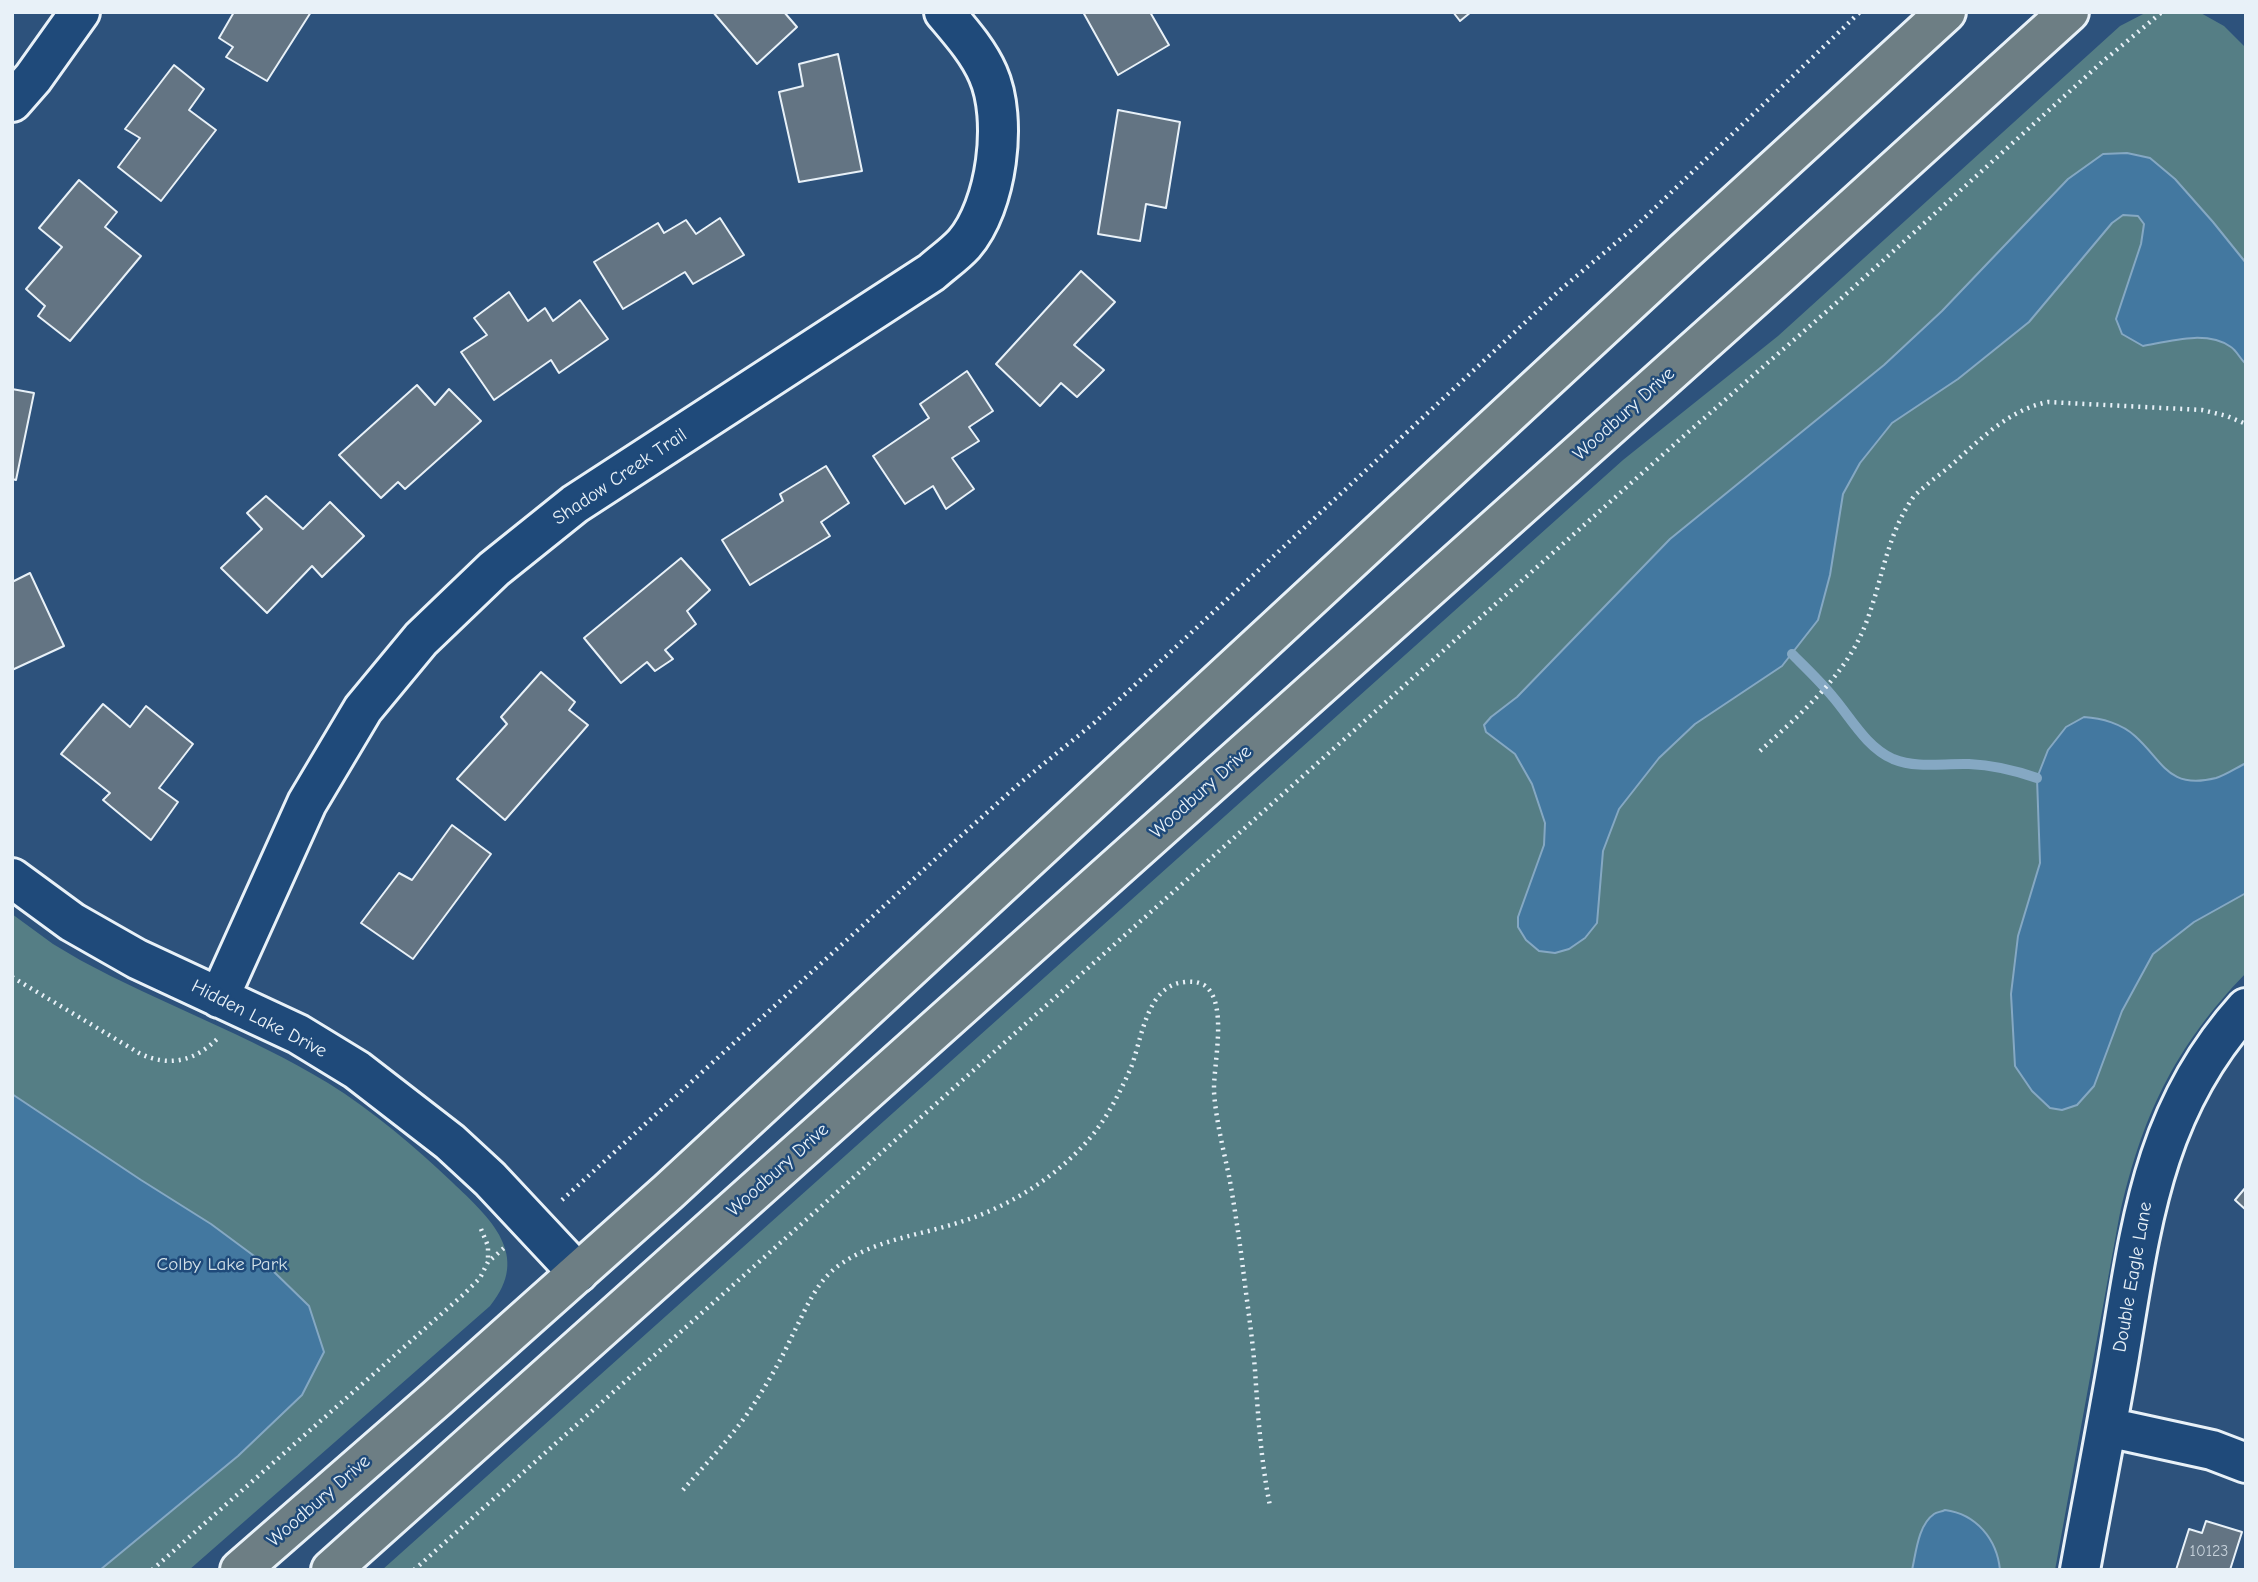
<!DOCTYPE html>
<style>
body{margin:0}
#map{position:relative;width:2258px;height:1582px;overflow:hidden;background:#2d527c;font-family:"Comic Neue",sans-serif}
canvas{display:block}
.frame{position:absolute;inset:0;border:14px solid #e8f1f8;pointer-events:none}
</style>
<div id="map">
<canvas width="2258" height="1582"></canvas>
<div class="frame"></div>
</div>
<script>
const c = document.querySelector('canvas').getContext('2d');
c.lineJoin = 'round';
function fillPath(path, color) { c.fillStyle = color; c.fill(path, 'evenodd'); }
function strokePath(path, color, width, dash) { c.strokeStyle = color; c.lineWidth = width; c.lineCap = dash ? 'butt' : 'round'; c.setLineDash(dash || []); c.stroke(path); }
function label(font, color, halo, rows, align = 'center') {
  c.font = font + ' "Comic Neue",sans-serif'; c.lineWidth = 5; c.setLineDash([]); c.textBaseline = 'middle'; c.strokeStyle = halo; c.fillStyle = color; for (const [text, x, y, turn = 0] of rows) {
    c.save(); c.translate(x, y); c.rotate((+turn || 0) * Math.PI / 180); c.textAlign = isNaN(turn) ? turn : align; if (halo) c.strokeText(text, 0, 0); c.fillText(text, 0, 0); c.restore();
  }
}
const green = new Path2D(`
 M 2147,12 L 2199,12 L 2224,26 L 2246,48 L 2246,973 C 2174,1047 2141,1118 2119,1218 L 2055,1570 L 382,1570 L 1623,460 L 1778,336 L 2120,26 Z
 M 12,914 L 53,944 L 80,960 C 161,1004 249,1035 328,1083 C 373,1111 414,1146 452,1182 C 490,1218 532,1255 490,1306 L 189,1570 L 12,1570 Z`);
const water = new Path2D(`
 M 2127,153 L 2150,158 L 2175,179 L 2213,222 L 2246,263 L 2246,364 C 2240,359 2237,351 2231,347 C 2207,330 2170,341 2143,346 L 2122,334 L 2116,319 L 2141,244 L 2144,224 L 2138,216 L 2123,215 L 2112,223 L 2029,322 L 1958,379 L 1892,423 L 1860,463 L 1843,494 L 1830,575 L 1818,620 L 1782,666 L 1695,724 L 1659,758 L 1619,809 L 1603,851 L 1597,923 L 1585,938 L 1569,949 L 1555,953 L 1539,951 L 1526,940 L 1518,927 L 1518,917 L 1544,845 L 1545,823 L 1532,784 L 1515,754 L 1486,732 L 1484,725 L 1491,717 L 1517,697 L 1670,539 L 1884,365 L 1942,311 L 2068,179 L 2103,154 Z
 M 2084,717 C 2102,718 2122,724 2135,736 C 2164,762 2168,790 2216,778 C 2226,775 2236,768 2246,763 L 2246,893 L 2194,922 L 2153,954 L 2122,1011 L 2094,1086 L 2077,1105 L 2062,1110 L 2050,1108 L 2032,1091 L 2015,1066 L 2011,994 L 2018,936 L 2040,863 L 2037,778 L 2048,750 L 2066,727 Z
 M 12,1094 L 141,1180 L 211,1224 L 269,1267 L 309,1306 L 324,1352 L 302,1395 L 238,1456 L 100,1570 L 12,1570 Z
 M 1945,1510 C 1976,1514 1997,1539 2000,1570 L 1912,1570 C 1916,1553 1918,1525 1934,1514 C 1937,1512 1941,1512 1945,1510 Z`);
const stream = new Path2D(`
 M 1792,654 C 1806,668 1820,681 1833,697 C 1851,718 1866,747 1893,759 C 1918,769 1943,763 1969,764 C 1993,765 2014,770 2037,778`);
const building = new Path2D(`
 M 234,12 L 311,12 L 267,81 L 226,57 L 233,47 L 219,38 Z
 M 713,12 L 784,12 L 797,27 L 757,64 Z
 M 1083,12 L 1150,12 L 1169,45 L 1118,75 Z
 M 1453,12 L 1471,12 L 1460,21 Z
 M 838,54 L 862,171 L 799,182 L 779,92 L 803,86 L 799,64 Z
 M 174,65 L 204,89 L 189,110 L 216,130 L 161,201 L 118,167 L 140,138 L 125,129 Z
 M 1118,110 L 1180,122 L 1166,208 L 1146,204 L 1140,241 L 1098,234 Z
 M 79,180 L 117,212 L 105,227 L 141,256 L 70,341 L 38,316 L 45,306 L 26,289 L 62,247 L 39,228 Z
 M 720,218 L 744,255 L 693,284 L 685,272 L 623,309 L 594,262 L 658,223 L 664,233 L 686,220 L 696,234 Z
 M 1081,271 L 1115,302 L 1074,345 L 1104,370 L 1077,397 L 1061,383 L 1040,406 L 996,364 Z
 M 509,292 L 528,321 L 545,308 L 553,321 L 580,300 L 608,339 L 559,373 L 551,360 L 494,400 L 461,352 L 487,335 L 474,318 Z
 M 967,371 L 993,411 L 969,427 L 979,441 L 952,458 L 974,489 L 946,509 L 933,486 L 905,504 L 873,456 L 929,418 L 920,404 Z
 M 417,385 L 435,405 L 449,389 L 481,421 L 405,489 L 398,482 L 381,498 L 339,455 Z
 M 12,389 L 34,393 L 16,480 L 12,479 Z
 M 826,466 L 849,503 L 821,522 L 830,536 L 750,585 L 722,540 L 783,501 L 780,494 Z
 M 266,496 L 303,529 L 330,502 L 364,536 L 322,577 L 312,566 L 267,613 L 221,568 L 262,529 L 247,513 Z
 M 681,558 L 710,590 L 687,611 L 696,624 L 665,650 L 673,659 L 655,671 L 647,662 L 621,683 L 584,638 Z
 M 30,573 L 64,646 L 12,670 L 12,582 Z
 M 541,672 L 575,702 L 569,710 L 588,725 L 505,820 L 457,779 L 507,724 L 501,717 Z
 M 103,704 L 130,727 L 146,706 L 193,744 L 159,788 L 178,802 L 151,840 L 103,800 L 110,793 L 61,754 Z
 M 452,825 L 491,854 L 413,959 L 361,923 L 399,873 L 412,880 Z
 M 2246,1187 L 2246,1210 L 2235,1200 Z
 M 2206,1521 L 2242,1532 L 2230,1570 L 2176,1570 L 2189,1529 L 2202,1533 Z`);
const path = new Path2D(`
 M 1760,751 C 1801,713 1846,676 1866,623 C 1883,579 1886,536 1914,496 C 1925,486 1936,477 1948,468 C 1978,442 2007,410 2048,402 L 2202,410 L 2227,416 L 2246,424
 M 12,977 L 139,1053 C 169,1068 196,1061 219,1037
 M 562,1200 L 953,843 L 1020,783 L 1094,723 L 1560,290 L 1637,225 L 1860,12
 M 481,1229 L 488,1246 L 488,1261
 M 683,1490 C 708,1461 737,1432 757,1399 C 770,1379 782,1358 792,1336 C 805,1311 815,1283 838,1266 C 872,1241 915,1236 954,1224 C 1005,1209 1055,1179 1090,1138 C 1107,1118 1119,1094 1130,1070 C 1142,1042 1145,985 1185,982 C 1192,981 1198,982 1204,985 C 1229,1002 1213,1065 1214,1092 C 1216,1120 1223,1148 1229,1176 C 1234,1203 1238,1231 1242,1260 C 1246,1296 1252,1333 1255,1370 C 1258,1416 1261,1461 1270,1506
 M 152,1570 L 464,1294 L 480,1278 L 488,1262 L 504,1248
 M 414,1570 L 1686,434 L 1834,305 L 2102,62 L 2162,12`);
const minor = new Path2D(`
 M 12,102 L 33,78 L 80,12
 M 12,878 L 72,922 L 137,959 L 298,1034 L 357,1070 L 450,1142 L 490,1179 L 578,1273
 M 219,998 L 307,803 L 363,709 L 421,639 L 494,569 L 575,504 L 932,272 C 942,263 955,254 964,244 C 997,206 1008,119 988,74 C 978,51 960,31 944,12
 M 2107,1427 L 2212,1450 L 2246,1463
 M 2080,1570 C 2093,1498 2107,1427 2119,1356 C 2141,1225 2153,1111 2246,1008`);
const major = new Path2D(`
 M 240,1570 L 436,1399 L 668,1192 L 1687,249 L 1946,12
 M 331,1570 L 1781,273 L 2069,12`);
const numberNames = [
 ["10123",2209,1551]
];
const streetNames = [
 ["Woodbury Drive",1624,414,-42],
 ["Shadow Creek Trail",620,477,-34],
 ["Woodbury Drive",1201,792,-42],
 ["Hidden Lake Drive",259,1019,27],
 ["Woodbury Drive",778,1170,-42],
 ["Double Eagle Lane",2133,1277,-80],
 ["Woodbury Drive",319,1501,-41]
];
const parkNames = [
 ["Colby Lake Park",222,1265]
];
fillPath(green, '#557e85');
fillPath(water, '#4378a0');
strokePath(water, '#85a8c3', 2);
strokePath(stream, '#85a8c3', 10);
fillPath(building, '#637483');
strokePath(building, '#e8f1f8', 2);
strokePath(minor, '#e8f1f8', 44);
strokePath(major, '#e8f1f8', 44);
strokePath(path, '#e8f1f8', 4.5, [2, 5]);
strokePath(minor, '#1f4a7a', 38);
strokePath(major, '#6d7e84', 38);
label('16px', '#c7d2db', null, numberNames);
label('19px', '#e8f1f8', '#1f4a7a', streetNames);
label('19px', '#d2e0e7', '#1f4a7a', parkNames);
</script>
